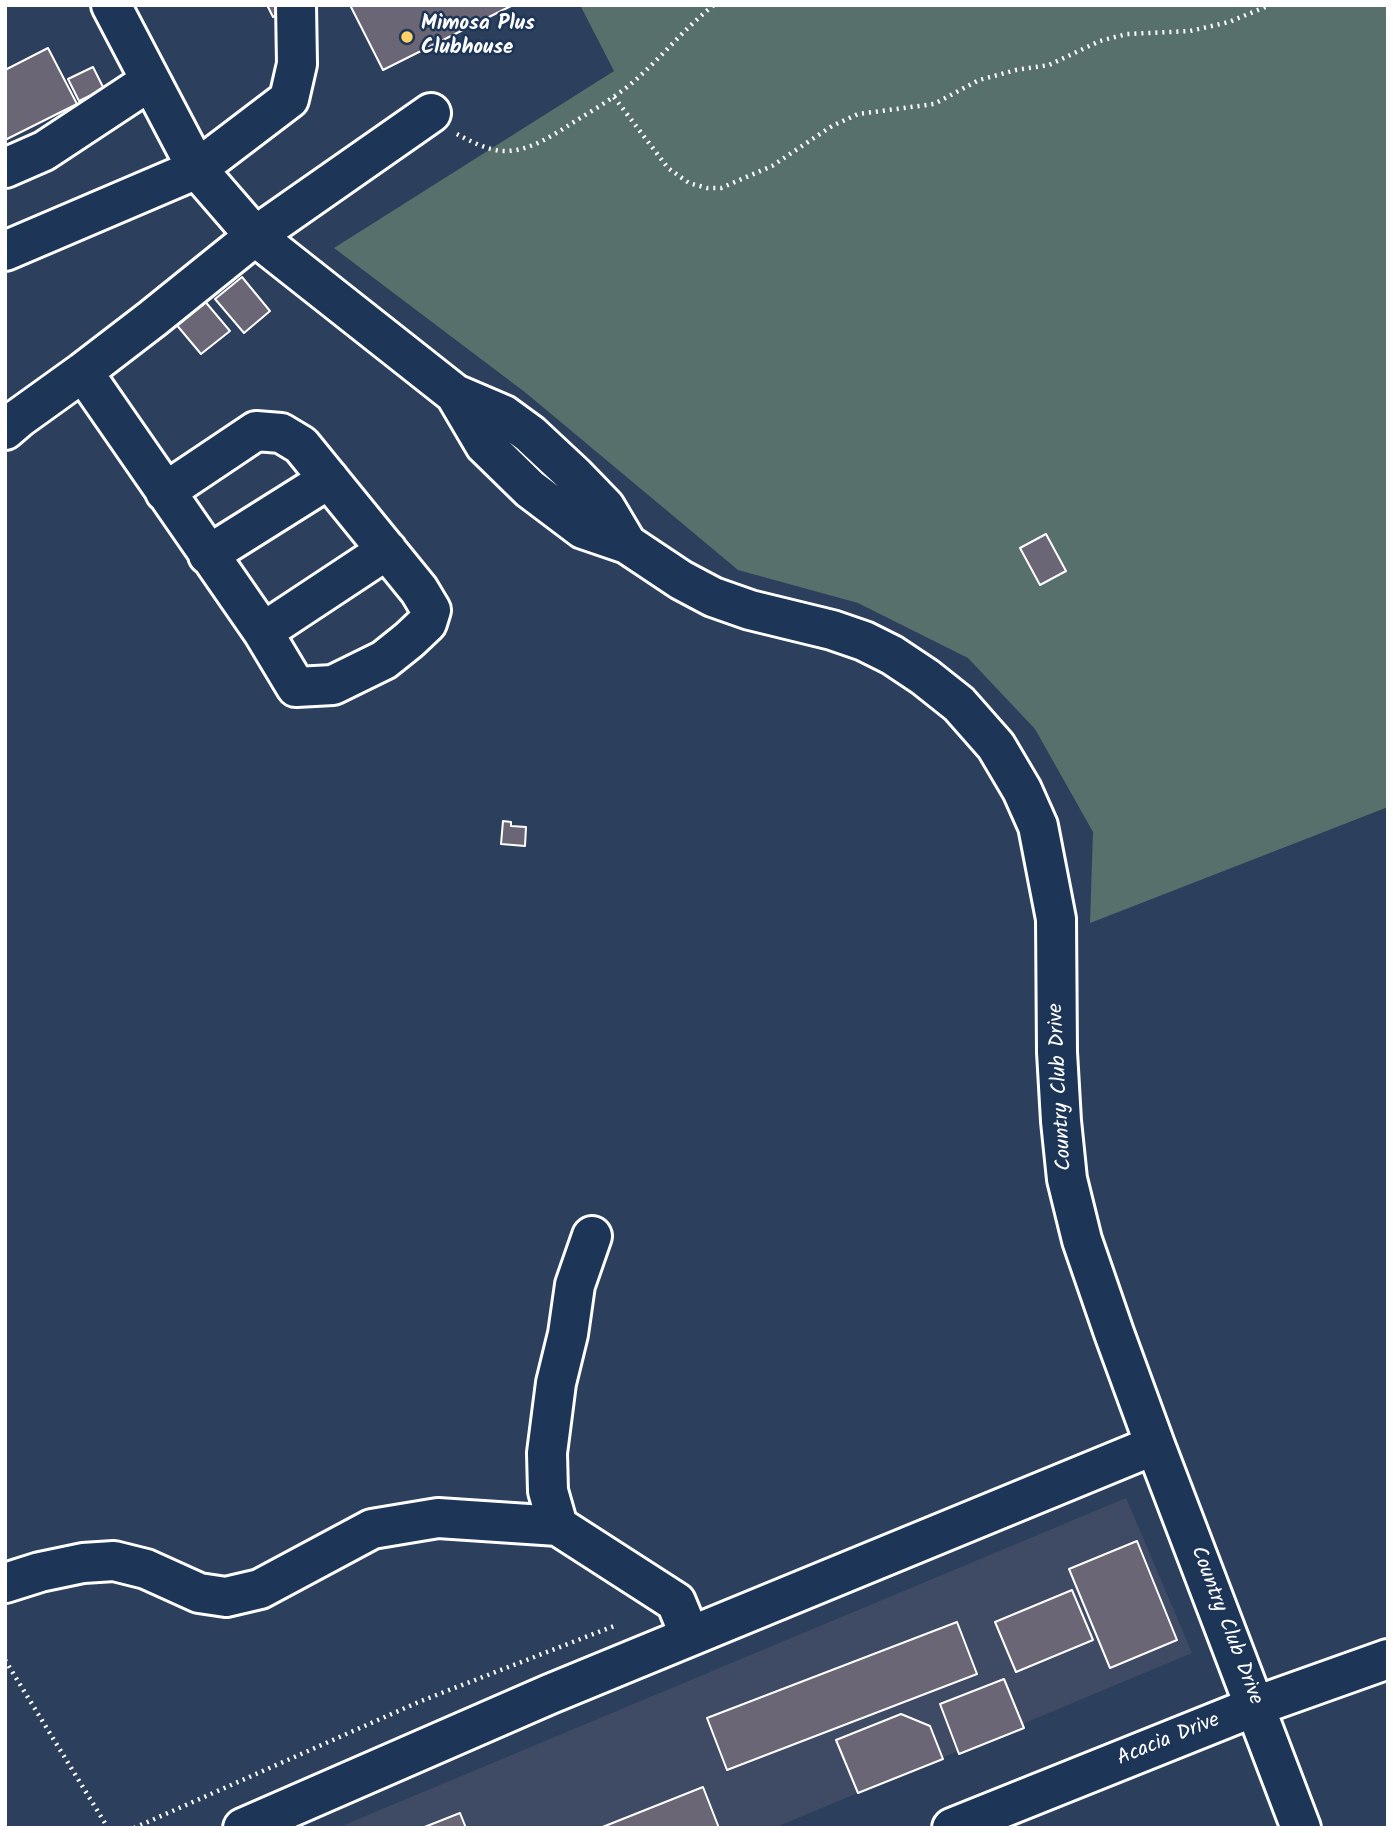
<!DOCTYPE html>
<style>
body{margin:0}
#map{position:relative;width:1393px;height:1833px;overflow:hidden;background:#2c3f5d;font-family:Kalam,sans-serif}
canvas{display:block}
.frame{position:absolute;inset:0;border:7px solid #fff;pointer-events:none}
</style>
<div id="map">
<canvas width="1393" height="1833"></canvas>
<div class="frame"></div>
</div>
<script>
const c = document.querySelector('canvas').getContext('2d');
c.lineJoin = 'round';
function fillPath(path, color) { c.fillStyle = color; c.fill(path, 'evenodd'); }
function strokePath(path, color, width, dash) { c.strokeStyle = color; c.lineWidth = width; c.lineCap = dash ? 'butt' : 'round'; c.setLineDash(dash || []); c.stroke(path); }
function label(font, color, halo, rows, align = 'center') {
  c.font = font + ' Kalam,sans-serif'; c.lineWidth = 5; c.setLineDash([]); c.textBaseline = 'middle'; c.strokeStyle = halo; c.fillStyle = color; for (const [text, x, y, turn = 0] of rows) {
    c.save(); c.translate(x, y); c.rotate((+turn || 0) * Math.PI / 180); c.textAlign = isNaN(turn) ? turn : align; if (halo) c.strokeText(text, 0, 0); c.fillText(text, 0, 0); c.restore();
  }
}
const built = new Path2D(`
 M 1126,1498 L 1192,1653 L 774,1828 L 337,1828 Z`);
const green = new Path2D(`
 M 580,5 L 1388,5 L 1388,807 L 1090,923 L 1093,832 L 1035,729 L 968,658 L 858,603 L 738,570 L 526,393 L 334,248 L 614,71 Z`);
const building = new Path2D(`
 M 267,5 L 295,5 L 273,17 Z
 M 350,5 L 513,5 L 383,70 Z
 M 48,48 L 77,104 L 5,140 L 5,70 Z
 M 93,67 L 104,89 L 79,101 L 68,79 Z
 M 242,277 L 270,311 L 244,333 L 215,299 Z
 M 203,299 L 230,331 L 201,354 L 175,323 Z
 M 1046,534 L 1066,571 L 1040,585 L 1020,548 Z
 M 503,821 L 511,822 L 511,826 L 526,827 L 525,846 L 501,844 Z
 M 1137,1541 L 1177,1640 L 1110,1668 L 1069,1569 Z
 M 1072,1590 L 1093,1640 L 1016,1672 L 995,1622 Z
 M 957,1622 L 977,1674 L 727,1770 L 707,1718 Z
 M 1004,1679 L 1024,1728 L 959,1754 L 940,1704 Z
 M 901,1714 L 930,1726 L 943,1759 L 858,1793 L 836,1740 Z
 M 703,1787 L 719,1828 L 600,1828 Z
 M 460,1813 L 466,1828 L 422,1828 Z`);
const path = new Path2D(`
 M 614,97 L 668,168 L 689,183 L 707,188 L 721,188 L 772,166 L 832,126 L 858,114 L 934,104 L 979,80 L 1016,70 L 1049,65 L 1100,41 L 1115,37 L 1127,34 L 1190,31 L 1229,22 L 1270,5
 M 457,134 C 470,141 487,150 502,151 C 526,152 547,139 566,127 C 591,111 619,96 641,75 C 666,52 687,26 714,5
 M 5,1660 L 108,1828
 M 134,1828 L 421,1701 L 614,1626`);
const minor = new Path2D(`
 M 111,5 L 197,169 L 255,236 L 455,394 L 504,415 L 530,434 L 575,476 L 605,507 L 627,544
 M 5,168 L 44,151 L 150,81
 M 5,251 L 197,169 L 289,99 L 297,64 L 296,5
 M 83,372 L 263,632 L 296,687 L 333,685 L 384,660 L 409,640 L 427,623 L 431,610 L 419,590 L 301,445 L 281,433 L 256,431 L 165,492
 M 455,394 L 485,445 L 530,489 L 583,529 L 627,544 L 681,580 L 713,597 L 750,610 L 832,630 L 864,641 L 892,655 L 925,677 L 959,704 L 996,746 L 1022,790 L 1038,826 L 1056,919 L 1057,1052 L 1061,1121 L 1067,1179 L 1082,1240 L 1114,1333 L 1155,1445 L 1301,1828
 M 5,430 L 19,418 L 83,372 L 152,319 L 255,236 L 431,113
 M 208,555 L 329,479
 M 263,632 L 387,550
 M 558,1526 L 676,1602 L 690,1636
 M 5,1583 L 40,1572 L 83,1563 L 114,1561 L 146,1569 L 199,1593 L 226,1597 L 260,1589 L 372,1529 L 438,1518 L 558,1526 L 548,1491 L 547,1453 L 556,1383 L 568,1334 L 575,1285 L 592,1236
 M 243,1828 L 550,1694 L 1155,1445
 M 952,1828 L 1256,1706 L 1388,1659`);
const markers = [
 [407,37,7,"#ffd166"]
];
const poiNames = [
 ["Mimosa Plus",421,25],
 ["Clubhouse",421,49]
];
const streetNames = [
 ["Country Club Drive",1062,1087,-93],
 ["Country Club Drive",1225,1626,69],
 ["Acacia Drive",1169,1741,-22]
];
fillPath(built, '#3f4b64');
fillPath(green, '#58706c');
fillPath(building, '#6a6675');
strokePath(building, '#fff', 2);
strokePath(minor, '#fff', 44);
strokePath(path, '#fff', 4.5, [2, 5]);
strokePath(minor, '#1d3557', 38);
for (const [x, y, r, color] of markers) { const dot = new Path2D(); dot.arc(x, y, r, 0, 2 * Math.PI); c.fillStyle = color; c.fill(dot); strokePath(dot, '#1d3557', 2.5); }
label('bold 21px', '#fff', '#1d3557', poiNames, 'left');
label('21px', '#fff', '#1d3557', streetNames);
</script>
